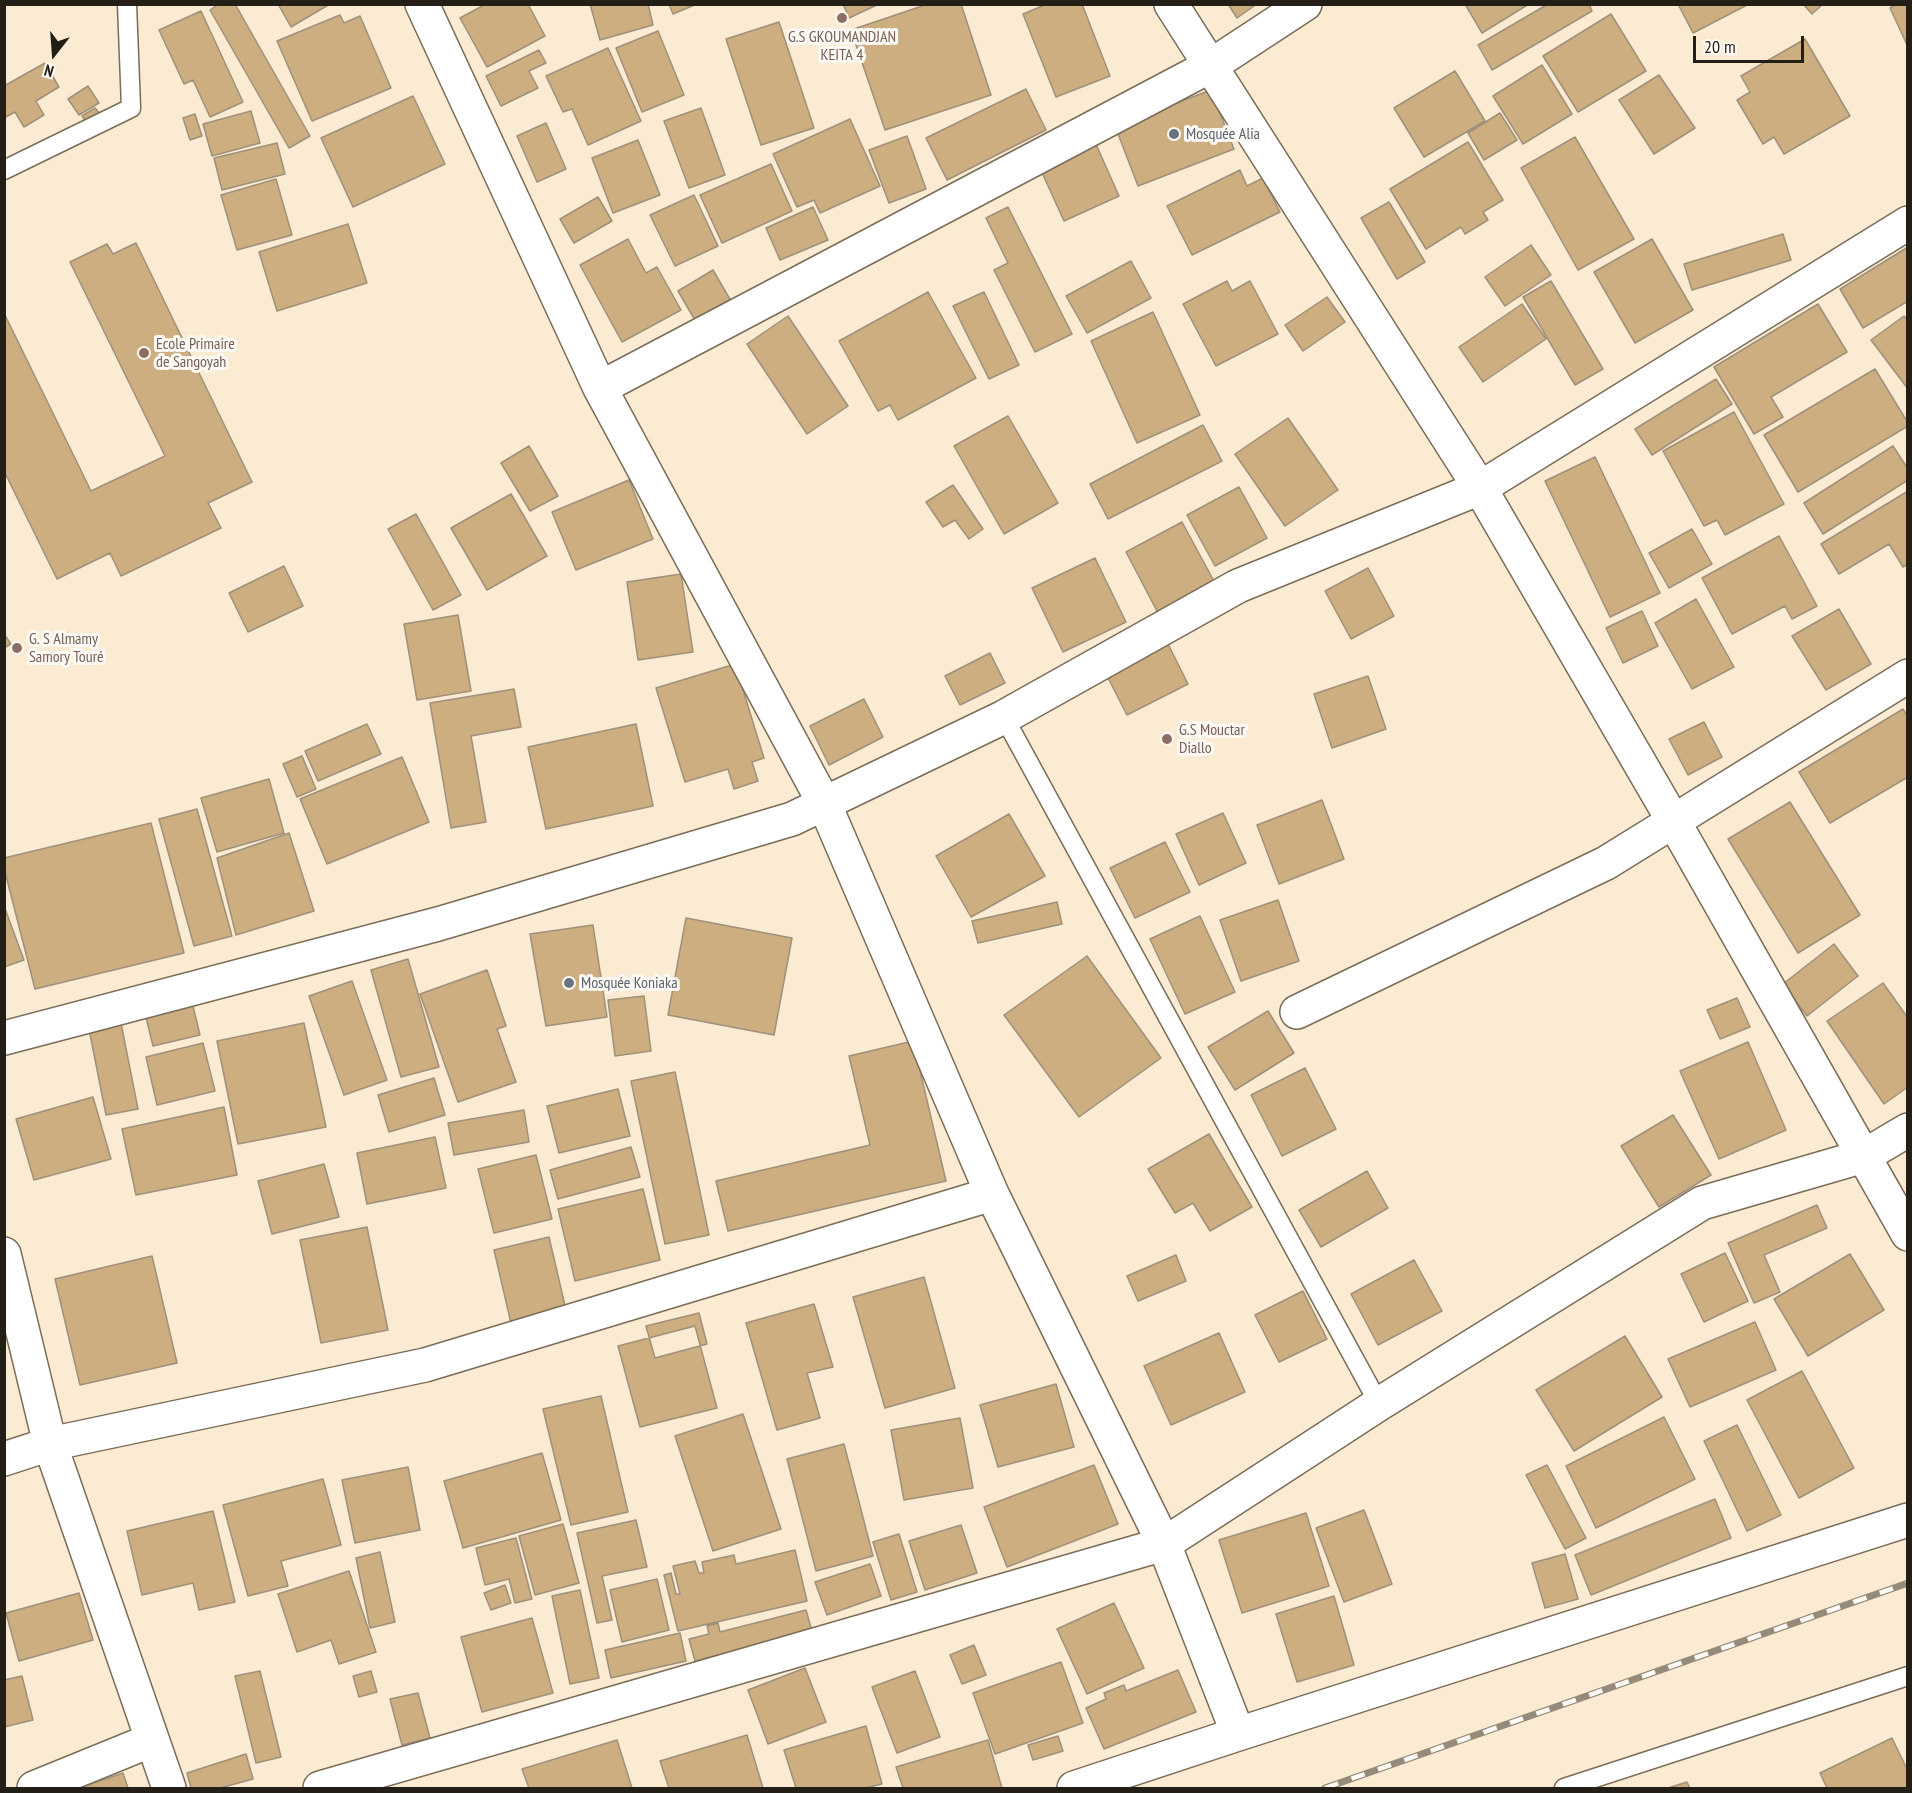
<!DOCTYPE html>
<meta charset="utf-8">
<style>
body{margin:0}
#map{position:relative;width:1912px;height:1793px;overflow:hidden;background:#fbebd3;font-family:"PT Sans Narrow",sans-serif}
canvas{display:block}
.frame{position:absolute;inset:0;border:6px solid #241f16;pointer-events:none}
.north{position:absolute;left:24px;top:24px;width:60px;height:60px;-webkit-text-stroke:4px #fdfaf5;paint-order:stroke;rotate:197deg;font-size:16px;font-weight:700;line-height:24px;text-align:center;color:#241f16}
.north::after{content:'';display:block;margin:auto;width:21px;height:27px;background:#241f16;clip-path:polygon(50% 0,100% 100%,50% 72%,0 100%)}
.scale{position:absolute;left:1693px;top:36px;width:111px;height:27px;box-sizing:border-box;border:3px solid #241f16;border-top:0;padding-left:8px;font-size:18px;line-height:21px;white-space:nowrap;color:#241f16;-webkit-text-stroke:4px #fdfaf5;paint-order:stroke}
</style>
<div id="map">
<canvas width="1912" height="1793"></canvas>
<div class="frame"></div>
<div class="north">N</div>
<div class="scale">20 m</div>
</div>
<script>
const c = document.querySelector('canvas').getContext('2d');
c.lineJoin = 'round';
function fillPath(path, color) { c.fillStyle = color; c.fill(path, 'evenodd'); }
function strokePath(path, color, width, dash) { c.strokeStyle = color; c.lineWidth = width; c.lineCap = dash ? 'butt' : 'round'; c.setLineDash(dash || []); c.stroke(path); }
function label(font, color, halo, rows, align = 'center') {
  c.font = font + ' "PT Sans Narrow",sans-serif'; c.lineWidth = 6; c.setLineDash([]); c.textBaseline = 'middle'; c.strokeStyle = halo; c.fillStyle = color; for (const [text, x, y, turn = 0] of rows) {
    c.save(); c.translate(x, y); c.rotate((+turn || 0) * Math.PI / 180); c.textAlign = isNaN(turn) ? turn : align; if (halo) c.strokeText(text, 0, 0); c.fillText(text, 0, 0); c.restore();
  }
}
const building = new Path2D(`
 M 219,4 L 235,4 L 310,136 L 289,148 L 210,10 Z
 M 278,4 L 330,4 L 291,27 Z
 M 486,4 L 528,4 L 545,36 L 487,67 L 460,18 Z
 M 590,4 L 648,4 L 653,25 L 600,40 Z
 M 669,4 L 697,4 L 673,14 Z
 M 843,4 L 879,4 L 849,18 Z
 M 928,4 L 961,4 L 991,95 L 885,130 L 851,30 Z
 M 1047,4 L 1082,4 L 1110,76 L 1056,97 L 1023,14 Z
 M 1228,4 L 1257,4 L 1237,18 Z
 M 1465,4 L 1529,4 L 1482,33 Z
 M 1548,4 L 1589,4 L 1592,11 L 1492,70 L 1478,45 Z
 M 1678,4 L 1749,4 L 1693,33 Z
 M 1803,4 L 1823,4 L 1812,14 Z
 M 1897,4 L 1908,4 L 1908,47 L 1890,8 Z
 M 201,11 L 243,102 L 210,117 L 193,80 L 184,84 L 159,30 Z
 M 1611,14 L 1646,71 L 1578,112 L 1543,56 Z
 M 340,15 L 344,23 L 360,16 L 391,88 L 312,121 L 277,41 Z
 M 779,22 L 814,128 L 761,145 L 726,39 Z
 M 658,31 L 684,95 L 642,112 L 616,48 Z
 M 1805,39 L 1850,116 L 1784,154 L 1774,137 L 1763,144 L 1737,100 L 1750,92 L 1741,76 Z
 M 608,48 L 641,121 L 588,145 L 572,109 L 563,112 L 546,76 Z
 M 539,50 L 546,63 L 529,71 L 538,88 L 501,106 L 486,76 Z
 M 45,63 L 59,87 L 36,101 L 44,115 L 24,127 L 15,112 L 4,118 L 4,86 Z
 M 1542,65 L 1572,114 L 1523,144 L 1493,96 Z
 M 1455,71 L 1485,121 L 1424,157 L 1394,108 Z
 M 1659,75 L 1695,128 L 1654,154 L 1619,100 Z
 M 88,86 L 99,103 L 79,115 L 68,99 Z
 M 1026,89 L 1046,130 L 947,180 L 926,138 Z
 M 1211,90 L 1234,149 L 1138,186 L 1115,126 Z
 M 413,96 L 445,164 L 353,207 L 321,138 Z
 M 95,108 L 100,114 L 87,123 L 82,116 Z
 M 701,108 L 725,175 L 689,188 L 664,121 Z
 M 251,111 L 260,143 L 212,156 L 203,124 Z
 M 1500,113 L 1517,140 L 1484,160 L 1468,133 Z
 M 195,114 L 202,136 L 190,140 L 183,118 Z
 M 850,119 L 880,186 L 820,213 L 814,200 L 797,207 L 773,154 Z
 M 546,123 L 566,169 L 537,182 L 517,136 Z
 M 907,136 L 926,189 L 889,203 L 869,150 Z
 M 1575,137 L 1634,239 L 1578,270 L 1521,168 Z
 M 638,140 L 660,195 L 613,213 L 592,158 Z
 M 1095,142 L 1119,196 L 1064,221 L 1039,166 Z
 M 1468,142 L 1503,200 L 1483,212 L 1488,220 L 1465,234 L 1461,227 L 1426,249 L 1390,189 Z
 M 277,143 L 285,174 L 222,190 L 214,158 Z
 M 771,164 L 792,211 L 722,243 L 700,195 Z
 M 1240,170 L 1247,186 L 1263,178 L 1280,212 L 1192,255 L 1167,206 Z
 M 276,179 L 292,235 L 237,250 L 221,195 Z
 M 694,195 L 718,246 L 675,266 L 650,215 Z
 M 598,197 L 612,221 L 574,243 L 560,219 Z
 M 1389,202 L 1425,262 L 1397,279 L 1361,218 Z
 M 813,207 L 828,240 L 780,260 L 766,228 Z
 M 1008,207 L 1072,334 L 1035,352 L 994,270 L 1008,263 L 986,218 Z
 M 348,224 L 367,283 L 277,311 L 259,252 Z
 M 1783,234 L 1791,260 L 1692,290 L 1684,264 Z
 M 628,239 L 646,273 L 657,267 L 681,310 L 622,342 L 580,265 Z
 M 1652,239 L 1693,310 L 1635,343 L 1594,272 Z
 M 136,243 L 252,482 L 208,503 L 221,528 L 121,576 L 110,553 L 57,579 L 4,471 L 4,313 L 91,491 L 165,456 L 70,262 L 107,244 L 113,254 Z
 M 1531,245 L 1551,275 L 1505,306 L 1485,277 Z
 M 1908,247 L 1908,301 L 1863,328 L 1840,289 Z
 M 1131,261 L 1151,298 L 1087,333 L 1066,296 Z
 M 713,270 L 731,301 L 696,322 L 678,291 Z
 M 1227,281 L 1232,291 L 1250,281 L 1278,334 L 1216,366 L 1183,304 Z
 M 1551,281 L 1603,369 L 1575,385 L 1523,297 Z
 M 928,292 L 976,378 L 898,420 L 890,405 L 878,411 L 839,341 Z
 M 984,292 L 1019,365 L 989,379 L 953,306 Z
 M 1327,297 L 1345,322 L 1303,351 L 1285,325 Z
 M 1522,304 L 1546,339 L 1483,382 L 1459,347 Z
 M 1818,304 L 1847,352 L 1771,397 L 1783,417 L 1754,434 L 1714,367 Z
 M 1153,312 L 1200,415 L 1137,443 L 1091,341 Z
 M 788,316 L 848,406 L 807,434 L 747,344 Z
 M 1904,316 L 1908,321 L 1908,389 L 1871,340 Z
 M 1875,369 L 1908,423 L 1908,426 L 1798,492 L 1764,435 Z
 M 1716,379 L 1732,404 L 1652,455 L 1635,429 Z
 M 1734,412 L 1784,504 L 1725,535 L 1717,520 L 1704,526 L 1663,451 Z
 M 1008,416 L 1058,503 L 1004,534 L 954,446 Z
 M 1288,418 L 1338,490 L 1285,526 L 1235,454 Z
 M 1203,425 L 1222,461 L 1108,519 L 1090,484 Z
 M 529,446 L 558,496 L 530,511 L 501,463 Z
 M 1893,446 L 1908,469 L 1908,480 L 1823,534 L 1804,503 Z
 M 1595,457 L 1660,593 L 1610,617 L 1545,481 Z
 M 629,480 L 653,539 L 576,570 L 552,512 Z
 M 953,485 L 983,529 L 969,539 L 955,520 L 943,527 L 926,502 Z
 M 1239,487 L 1267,538 L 1215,566 L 1187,515 Z
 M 1908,491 L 1908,564 L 1903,567 L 1889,544 L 1839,574 L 1821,544 Z
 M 511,494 L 547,556 L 487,590 L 451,528 Z
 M 416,514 L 461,595 L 433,610 L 388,529 Z
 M 1182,522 L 1215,583 L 1158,613 L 1126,552 Z
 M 1692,529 L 1712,564 L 1669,588 L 1649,553 Z
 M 1779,536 L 1817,606 L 1792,619 L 1785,606 L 1732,634 L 1702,578 Z
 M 1095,558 L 1126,622 L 1063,652 L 1032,588 Z
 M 284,566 L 303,606 L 248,632 L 229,593 Z
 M 1368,568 L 1394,616 L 1351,639 L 1325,591 Z
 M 681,574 L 693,652 L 638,660 L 627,582 Z
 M 1696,599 L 1734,667 L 1692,689 L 1655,623 Z
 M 1839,609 L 1871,664 L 1826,690 L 1792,636 Z
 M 1642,611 L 1658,646 L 1623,663 L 1606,628 Z
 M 458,615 L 471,691 L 417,700 L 404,624 Z
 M 4,634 L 11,644 L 4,648 Z
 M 1167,642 L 1188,684 L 1127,715 L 1105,672 Z
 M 990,653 L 1005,683 L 960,705 L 945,676 Z
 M 735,664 L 764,758 L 752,762 L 758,781 L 734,789 L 728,769 L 685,782 L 656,688 Z
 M 1368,676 L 1386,729 L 1332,748 L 1314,694 Z
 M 514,689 L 521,727 L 471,736 L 486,822 L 451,828 L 430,703 Z
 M 864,699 L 883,737 L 829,765 L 810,726 Z
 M 1903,709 L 1908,717 L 1908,777 L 1830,823 L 1799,772 Z
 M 1704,722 L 1722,757 L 1688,775 L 1669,739 Z
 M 367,724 L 381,754 L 318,781 L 305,751 Z
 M 636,724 L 653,806 L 546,829 L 528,747 Z
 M 302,756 L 316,789 L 297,797 L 283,764 Z
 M 402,757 L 429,822 L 327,864 L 300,799 Z
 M 269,779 L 284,833 L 217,852 L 201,798 Z
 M 1322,800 L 1344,859 L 1279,884 L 1257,825 Z
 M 1790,802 L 1860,915 L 1798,953 L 1728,839 Z
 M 197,809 L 232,936 L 194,946 L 159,819 Z
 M 1223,813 L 1246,863 L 1199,885 L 1176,834 Z
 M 1009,814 L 1045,876 L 971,917 L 936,856 Z
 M 151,823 L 184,953 L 35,989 L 4,868 L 4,858 Z
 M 289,833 L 314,911 L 236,935 L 217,858 Z
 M 1165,842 L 1190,892 L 1135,918 L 1110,868 Z
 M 1278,900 L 1299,961 L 1241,981 L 1220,920 Z
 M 1057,902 L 1062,924 L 978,943 L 972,921 Z
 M 4,906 L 24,960 L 4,967 Z
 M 1200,916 L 1235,992 L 1185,1014 L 1150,939 Z
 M 686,918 L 792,938 L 774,1035 L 668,1015 Z
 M 593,925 L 607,1017 L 546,1026 L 530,934 Z
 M 1834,944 L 1858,976 L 1807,1016 L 1783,984 Z
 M 1087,956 L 1161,1058 L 1079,1117 L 1004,1015 Z
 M 408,959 L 439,1067 L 401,1077 L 371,970 Z
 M 487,970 L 506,1026 L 497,1029 L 516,1082 L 458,1102 L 420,994 Z
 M 352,981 L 387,1080 L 344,1095 L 309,996 Z
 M 1883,983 L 1908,1018 L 1908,1087 L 1884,1104 L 1827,1021 Z
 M 644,996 L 651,1051 L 615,1056 L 608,1000 Z
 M 1737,998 L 1750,1027 L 1720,1039 L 1707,1010 Z
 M 192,1002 L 200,1035 L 153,1046 L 145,1013 Z
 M 1268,1011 L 1294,1053 L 1235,1090 L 1208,1047 Z
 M 121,1023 L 138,1109 L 106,1115 L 89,1029 Z
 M 304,1023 L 326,1127 L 238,1144 L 217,1041 Z
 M 913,1041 L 946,1181 L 728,1231 L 716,1181 L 870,1145 L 849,1056 Z
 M 1748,1042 L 1786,1130 L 1719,1159 L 1680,1071 Z
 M 203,1043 L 215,1091 L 157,1105 L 146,1057 Z
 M 1305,1068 L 1336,1129 L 1282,1156 L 1251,1095 Z
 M 675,1072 L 709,1235 L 665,1244 L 631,1081 Z
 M 434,1078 L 445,1115 L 389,1132 L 378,1095 Z
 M 618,1089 L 630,1136 L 559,1153 L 547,1106 Z
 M 93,1097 L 111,1159 L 34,1180 L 16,1119 Z
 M 224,1107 L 237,1175 L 136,1195 L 122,1129 Z
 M 524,1110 L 529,1142 L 454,1155 L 448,1123 Z
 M 1673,1115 L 1711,1175 L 1659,1207 L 1621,1146 Z
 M 1209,1134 L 1252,1207 L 1210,1231 L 1193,1203 L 1175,1213 L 1148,1169 Z
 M 435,1137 L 446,1188 L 367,1204 L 357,1153 Z
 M 631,1147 L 640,1177 L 558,1199 L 550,1170 Z
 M 536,1155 L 552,1219 L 494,1233 L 478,1169 Z
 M 324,1164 L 339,1217 L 272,1234 L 258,1181 Z
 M 1367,1171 L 1388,1208 L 1321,1247 L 1299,1210 Z
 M 643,1189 L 660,1260 L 575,1281 L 558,1209 Z
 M 1817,1205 L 1827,1228 L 1764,1255 L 1780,1292 L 1754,1303 L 1728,1243 Z
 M 367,1227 L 388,1330 L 321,1343 L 300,1240 Z
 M 549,1237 L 566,1310 L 511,1323 L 494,1250 Z
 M 1725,1253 L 1748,1301 L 1704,1322 L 1681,1274 Z
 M 1850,1254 L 1884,1310 L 1808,1356 L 1774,1299 Z
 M 1176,1255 L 1186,1281 L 1138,1301 L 1127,1276 Z
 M 152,1256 L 177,1363 L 80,1385 L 55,1279 Z
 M 1414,1260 L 1442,1311 L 1378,1345 L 1351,1294 Z
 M 924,1277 L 955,1388 L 885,1408 L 853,1297 Z
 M 1303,1291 L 1327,1339 L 1279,1362 L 1255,1315 Z
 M 814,1304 L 833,1367 L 807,1373 L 820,1418 L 777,1430 L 746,1323 Z
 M 699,1313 L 707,1344 L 655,1358 L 646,1326 Z
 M 1755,1322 L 1776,1370 L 1690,1407 L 1668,1359 Z
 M 695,1326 L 717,1408 L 640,1427 L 618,1346 Z
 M 1219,1333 L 1245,1392 L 1171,1425 L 1144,1366 Z
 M 1625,1336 L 1662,1397 L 1574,1451 L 1536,1390 Z
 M 1802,1371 L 1854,1468 L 1799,1498 L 1747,1400 Z
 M 1056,1384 L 1074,1447 L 998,1467 L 980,1405 Z
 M 601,1396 L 628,1512 L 571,1525 L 543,1409 Z
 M 743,1414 L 781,1529 L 713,1551 L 675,1436 Z
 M 1664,1417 L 1695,1479 L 1596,1528 L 1566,1466 Z
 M 960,1418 L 973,1488 L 904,1500 L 891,1430 Z
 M 1737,1425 L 1781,1515 L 1747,1531 L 1704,1441 Z
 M 844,1444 L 873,1556 L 816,1571 L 787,1459 Z
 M 542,1453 L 561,1520 L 463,1548 L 444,1481 Z
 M 1094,1465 L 1118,1524 L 1007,1567 L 984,1507 Z
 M 1547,1465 L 1586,1538 L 1565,1549 L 1526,1475 Z
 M 408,1467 L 420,1530 L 355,1543 L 342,1480 Z
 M 323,1479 L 341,1545 L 281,1561 L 288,1586 L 248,1596 L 223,1505 Z
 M 1715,1499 L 1731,1538 L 1591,1595 L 1575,1555 Z
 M 1364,1510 L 1392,1584 L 1344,1602 L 1316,1528 Z
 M 213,1511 L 235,1602 L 199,1610 L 193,1583 L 142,1595 L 127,1531 Z
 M 1306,1513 L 1329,1586 L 1242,1613 L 1219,1540 Z
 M 636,1520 L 647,1567 L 602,1576 L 612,1620 L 597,1623 L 577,1533 Z
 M 563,1524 L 579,1583 L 535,1595 L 519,1536 Z
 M 961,1525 L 977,1573 L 925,1590 L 909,1541 Z
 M 899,1534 L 917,1592 L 891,1600 L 873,1542 Z
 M 516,1538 L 532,1599 L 515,1603 L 509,1579 L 485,1585 L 476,1548 Z
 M 795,1550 L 807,1601 L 678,1631 L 664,1575 L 671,1573 L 676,1594 L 680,1594 L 673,1566 L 695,1561 L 699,1573 L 704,1573 L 702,1562 L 734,1555 L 736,1564 Z
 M 380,1552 L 395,1622 L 370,1628 L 356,1558 Z
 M 1565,1554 L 1578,1599 L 1545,1608 L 1532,1563 Z
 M 870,1564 L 881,1596 L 827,1615 L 815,1582 Z
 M 349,1571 L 376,1652 L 339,1664 L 331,1640 L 297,1652 L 278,1594 Z
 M 657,1579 L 669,1630 L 622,1642 L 610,1590 Z
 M 505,1585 L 511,1603 L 491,1610 L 484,1593 Z
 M 580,1590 L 599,1678 L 570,1684 L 552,1596 Z
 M 79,1593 L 93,1640 L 19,1661 L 6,1613 Z
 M 1334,1596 L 1354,1665 L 1297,1682 L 1276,1614 Z
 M 1114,1603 L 1144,1668 L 1087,1694 L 1057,1629 Z
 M 806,1610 L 812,1631 L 695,1661 L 689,1639 L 709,1634 L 707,1626 L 718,1623 L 720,1632 Z
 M 532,1618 L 553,1693 L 482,1712 L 461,1637 Z
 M 680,1633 L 686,1661 L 611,1678 L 605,1650 Z
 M 974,1645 L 986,1675 L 962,1684 L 950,1655 Z
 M 1061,1662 L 1083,1723 L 995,1754 L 973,1693 Z
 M 805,1668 L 826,1722 L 768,1744 L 748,1690 Z
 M 1178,1670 L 1196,1712 L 1104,1749 L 1086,1708 L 1106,1699 L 1104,1693 L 1124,1685 L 1126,1691 Z
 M 260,1671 L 281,1757 L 256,1763 L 235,1676 Z
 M 371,1671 L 377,1692 L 359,1697 L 353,1676 Z
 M 915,1671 L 940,1737 L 897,1753 L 872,1687 Z
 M 22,1676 L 33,1720 L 4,1727 L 4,1680 Z
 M 418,1693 L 430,1738 L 402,1745 L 390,1699 Z
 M 866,1726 L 882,1784 L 865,1788 L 796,1788 L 784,1750 Z
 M 747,1735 L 763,1788 L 669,1788 L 660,1761 Z
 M 1058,1736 L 1063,1751 L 1033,1760 L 1028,1745 Z
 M 1892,1738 L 1908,1771 L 1908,1788 L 1827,1788 L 1820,1773 Z
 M 617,1740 L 632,1788 L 529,1788 L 522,1769 Z
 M 988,1740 L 1002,1788 L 903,1788 L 896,1767 Z
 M 246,1754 L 253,1779 L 220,1788 L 191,1788 L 187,1773 Z
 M 123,1773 L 128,1788 L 79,1788 Z
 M 1687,1782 L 1690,1788 L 1668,1788 Z`);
const lane = new Path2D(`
 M 4,170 L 131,108 L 127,4
 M 1004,717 L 1379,1404
 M 1564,1788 L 1908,1676`);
const street = new Path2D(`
 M 422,4 L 600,388 L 824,803 L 992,1194 L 1164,1544 L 1238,1734
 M 1171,4 L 1480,488 L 1674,822 L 1908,1234
 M 600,388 L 1212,65 L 1305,4
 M 1297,1012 L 1606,863 L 1908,676
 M 4,1038 L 438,924 L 792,819 L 1004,717 L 1238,586 L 1480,488 L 1908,223
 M 4,1254 L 50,1444 L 169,1788
 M 4,1459 L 50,1444 L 425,1365 L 992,1194
 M 34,1788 L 152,1740
 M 320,1788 L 1164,1544 L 1379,1404 L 1702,1203 L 1864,1156 L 1908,1130
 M 1074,1788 L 1238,1734 L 1908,1520`);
const rail = new Path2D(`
 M 1325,1788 L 1908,1583`);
const markers = [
 [842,18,6,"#8d6e63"],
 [1174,134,6,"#6b7280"],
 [144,353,6,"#8d6e63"],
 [17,648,6,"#8d6e63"],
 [1167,739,6,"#8d6e63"],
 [569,983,6,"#6b7280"]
];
const educationNames = [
 ["G.S GKOUMANDJAN",842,37,"center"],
 ["KEITA 4",842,55,"center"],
 ["Ecole Primaire",156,344],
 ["de Sangoyah",156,362],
 ["G. S Almamy",29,639],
 ["Samory Touré",29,657],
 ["G.S Mouctar",1179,730],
 ["Diallo",1179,748]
];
const worshipNames = [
 ["Mosquée Alia",1186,134],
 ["Mosquée Koniaka",581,983]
];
fillPath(building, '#cdae80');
strokePath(building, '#9f907a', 1.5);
strokePath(lane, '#7a6c57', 21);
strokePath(street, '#7a6c57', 36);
strokePath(lane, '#fff', 18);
strokePath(street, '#fff', 33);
strokePath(rail, '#968b7a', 7);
strokePath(rail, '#fdfaf5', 4.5, [14]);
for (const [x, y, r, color] of markers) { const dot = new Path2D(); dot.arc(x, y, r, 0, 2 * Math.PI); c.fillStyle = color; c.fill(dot); strokePath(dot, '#fdfaf5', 2); }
label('16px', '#785e54', '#fdfaf5', educationNames, 'left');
label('16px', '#5b616d', '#fdfaf5', worshipNames, 'left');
</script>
